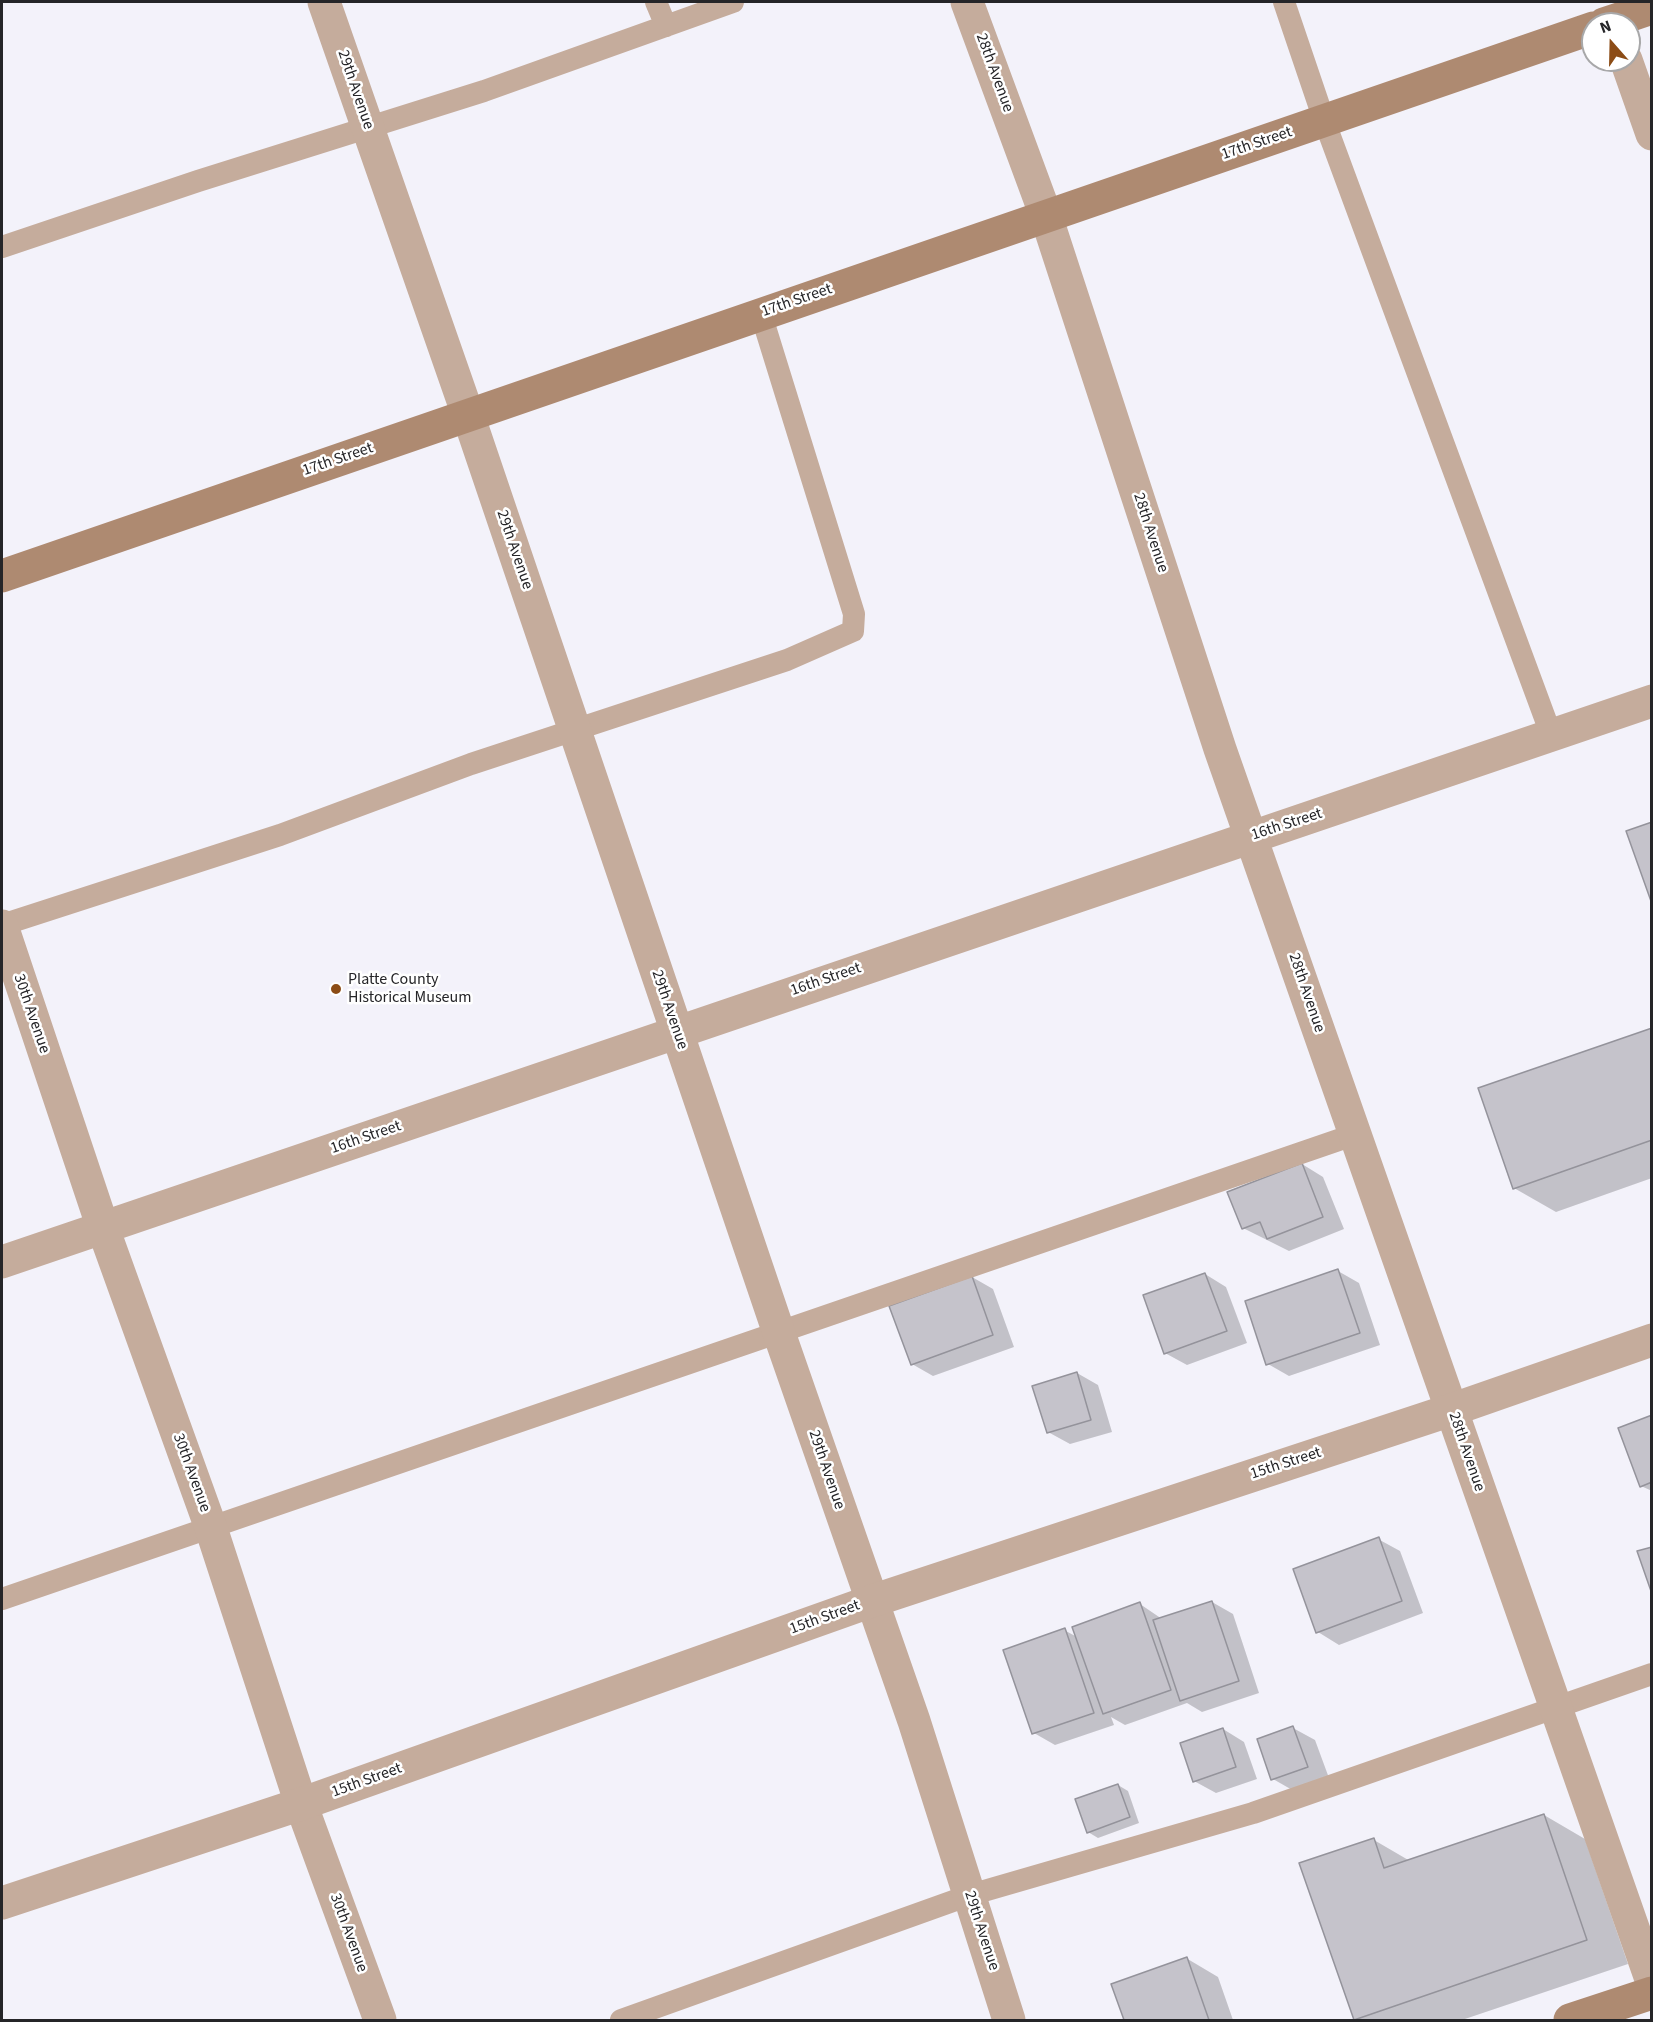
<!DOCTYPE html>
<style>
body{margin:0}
#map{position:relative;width:1653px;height:2022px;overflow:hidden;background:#f3f2fa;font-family:"Source Sans 3",sans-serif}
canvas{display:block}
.frame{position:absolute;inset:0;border:3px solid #252528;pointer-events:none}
.north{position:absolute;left:1581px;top:12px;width:60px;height:60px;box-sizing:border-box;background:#fff;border:2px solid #a8a8a9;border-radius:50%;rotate:340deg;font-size:16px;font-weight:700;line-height:24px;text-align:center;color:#252528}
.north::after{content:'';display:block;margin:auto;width:21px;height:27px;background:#8c4c16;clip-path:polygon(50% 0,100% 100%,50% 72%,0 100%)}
</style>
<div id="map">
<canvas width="1653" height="2022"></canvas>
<div class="frame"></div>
<div class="north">N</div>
</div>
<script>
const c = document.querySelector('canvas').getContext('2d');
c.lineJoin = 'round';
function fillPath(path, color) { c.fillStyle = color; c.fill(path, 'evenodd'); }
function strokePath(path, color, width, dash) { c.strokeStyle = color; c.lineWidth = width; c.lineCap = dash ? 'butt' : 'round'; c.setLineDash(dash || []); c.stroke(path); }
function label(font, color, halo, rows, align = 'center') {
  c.font = font + ' "Source Sans 3",sans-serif'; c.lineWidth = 5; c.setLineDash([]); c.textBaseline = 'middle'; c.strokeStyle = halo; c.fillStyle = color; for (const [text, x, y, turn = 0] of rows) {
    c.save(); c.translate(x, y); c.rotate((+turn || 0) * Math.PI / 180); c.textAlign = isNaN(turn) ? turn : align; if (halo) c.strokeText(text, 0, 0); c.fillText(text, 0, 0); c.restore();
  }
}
const shadow = new Path2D(`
 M 1652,1029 L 1652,1178 L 1556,1212 L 1514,1188 Z
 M 1302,1164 L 1323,1177 L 1344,1229 L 1289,1251 L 1243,1228 Z
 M 1338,1271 L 1359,1283 L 1380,1345 L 1289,1376 L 1268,1364 Z
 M 1205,1274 L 1226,1287 L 1247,1343 L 1187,1365 L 1165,1353 Z
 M 972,1277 L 993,1289 L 1014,1347 L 933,1376 L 912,1364 Z
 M 1077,1373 L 1098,1385 L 1112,1432 L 1070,1444 L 1048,1432 Z
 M 1652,1417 L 1652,1491 L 1641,1486 Z
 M 1378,1539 L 1400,1551 L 1423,1613 L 1339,1645 L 1318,1632 Z
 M 1212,1602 L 1233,1614 L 1259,1693 L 1202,1712 L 1187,1703 L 1125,1725 L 1111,1717 L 1114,1725 L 1055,1745 L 1034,1733 L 1064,1630 L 1077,1637 L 1140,1604 L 1162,1619 Z
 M 1293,1728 L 1315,1740 L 1329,1778 L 1294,1791 L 1273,1779 Z
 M 1223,1729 L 1244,1742 L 1257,1779 L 1216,1793 L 1194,1781 Z
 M 1118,1785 L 1128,1791 L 1139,1823 L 1098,1838 L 1088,1832 Z
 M 1544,1815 L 1585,1839 L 1628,1964 L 1462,2020 L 1355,2019 L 1374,1840 L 1410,1861 Z
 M 1186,1958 L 1218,1977 L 1233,2020 L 1126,2020 L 1113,1984 Z`);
const building = new Path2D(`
 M 1652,822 L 1652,904 L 1626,831 Z
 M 1652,1028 L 1652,1140 L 1513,1189 L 1478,1088 Z
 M 1302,1163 L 1323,1217 L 1267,1239 L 1260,1222 L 1242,1229 L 1227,1192 Z
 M 1338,1269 L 1360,1333 L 1266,1365 L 1245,1301 Z
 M 1205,1273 L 1227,1331 L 1164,1354 L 1143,1295 Z
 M 972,1276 L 993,1335 L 911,1365 L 889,1306 Z
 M 1077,1372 L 1091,1420 L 1047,1433 L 1032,1386 Z
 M 1652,1415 L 1652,1482 L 1640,1487 L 1618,1428 Z
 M 1379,1537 L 1402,1601 L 1316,1633 L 1293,1569 Z
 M 1652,1547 L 1652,1594 L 1637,1551 Z
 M 1212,1601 L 1239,1681 L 1180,1701 L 1153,1620 Z
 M 1140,1602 L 1171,1690 L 1103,1714 L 1072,1627 Z
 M 1065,1628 L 1094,1713 L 1032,1734 L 1003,1650 Z
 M 1293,1726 L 1308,1767 L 1271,1780 L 1257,1739 Z
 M 1223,1728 L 1236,1767 L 1193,1782 L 1180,1743 Z
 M 1118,1784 L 1130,1817 L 1087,1833 L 1075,1799 Z
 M 1544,1814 L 1587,1940 L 1354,2020 L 1299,1863 L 1374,1838 L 1384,1868 Z
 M 1187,1957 L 1209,2020 L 1124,2020 L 1111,1984 Z`);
const service = new Path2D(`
 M 656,2 L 666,26
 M 1284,2 L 1324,120 L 1552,737
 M 2,247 L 198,181 L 484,91 L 733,2
 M 2,925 L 280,835 L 471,764 L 787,660 L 853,631 L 854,614 L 761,314
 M 2,1599 L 1356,1134
 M 621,2020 L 970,1895 L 1253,1813 L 1652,1674`);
const minor = new Path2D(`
 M 324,2 L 468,415 L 779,1333 L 914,1721 L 1009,2020
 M 967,2 L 1046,216 L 1220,749 L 1652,1982
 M 1626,60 L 1652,134
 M 2,926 L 103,1228 L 211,1528 L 301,1804 L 380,2020
 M 2,1262 L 1652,701`);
const tertiary = new Path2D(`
 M 2,1903 L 301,1804 L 872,1601 L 1451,1410 L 1652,1340`);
const secondary = new Path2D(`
 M 1604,24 L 1652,8
 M 2,576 L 1593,28
 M 1570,2020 L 1652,1993`);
const markers = [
 [336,989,6,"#8c4c16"]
];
const streetNames = [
 ["28th Avenue",994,73,70],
 ["29th Avenue",355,90,71],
 ["17th Street",1257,144,-19],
 ["17th Street",797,301,-19],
 ["17th Street",338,460,-19],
 ["28th Avenue",1150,533,72],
 ["29th Avenue",514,550,71],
 ["16th Street",1287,825,-18],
 ["16th Street",826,980,-19],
 ["28th Avenue",1306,993,71],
 ["29th Avenue",669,1010,71],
 ["30th Avenue",31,1014,71],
 ["16th Street",366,1138,-19],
 ["28th Avenue",1466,1452,71],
 ["15th Street",1286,1464,-18],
 ["29th Avenue",826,1470,71],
 ["30th Avenue",191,1473,70],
 ["15th Street",825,1618,-20],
 ["15th Street",367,1781,-20],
 ["29th Avenue",981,1931,72],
 ["30th Avenue",348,1933,70]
];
const poiNames = [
 ["Platte County",348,980],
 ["Historical Museum",348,998]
];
fillPath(shadow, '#0003');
fillPath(building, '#c5c3cb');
strokePath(building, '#94939b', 1.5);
strokePath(service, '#c5ac9c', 22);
strokePath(minor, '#c5ac9c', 33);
strokePath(tertiary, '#c5ac9c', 33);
strokePath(secondary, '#ae8a71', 33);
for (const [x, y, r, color] of markers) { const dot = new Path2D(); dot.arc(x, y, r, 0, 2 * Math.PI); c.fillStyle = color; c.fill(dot); strokePath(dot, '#fff', 2); }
label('16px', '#252528', '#fff', streetNames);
label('16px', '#252528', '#fff', poiNames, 'left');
</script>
